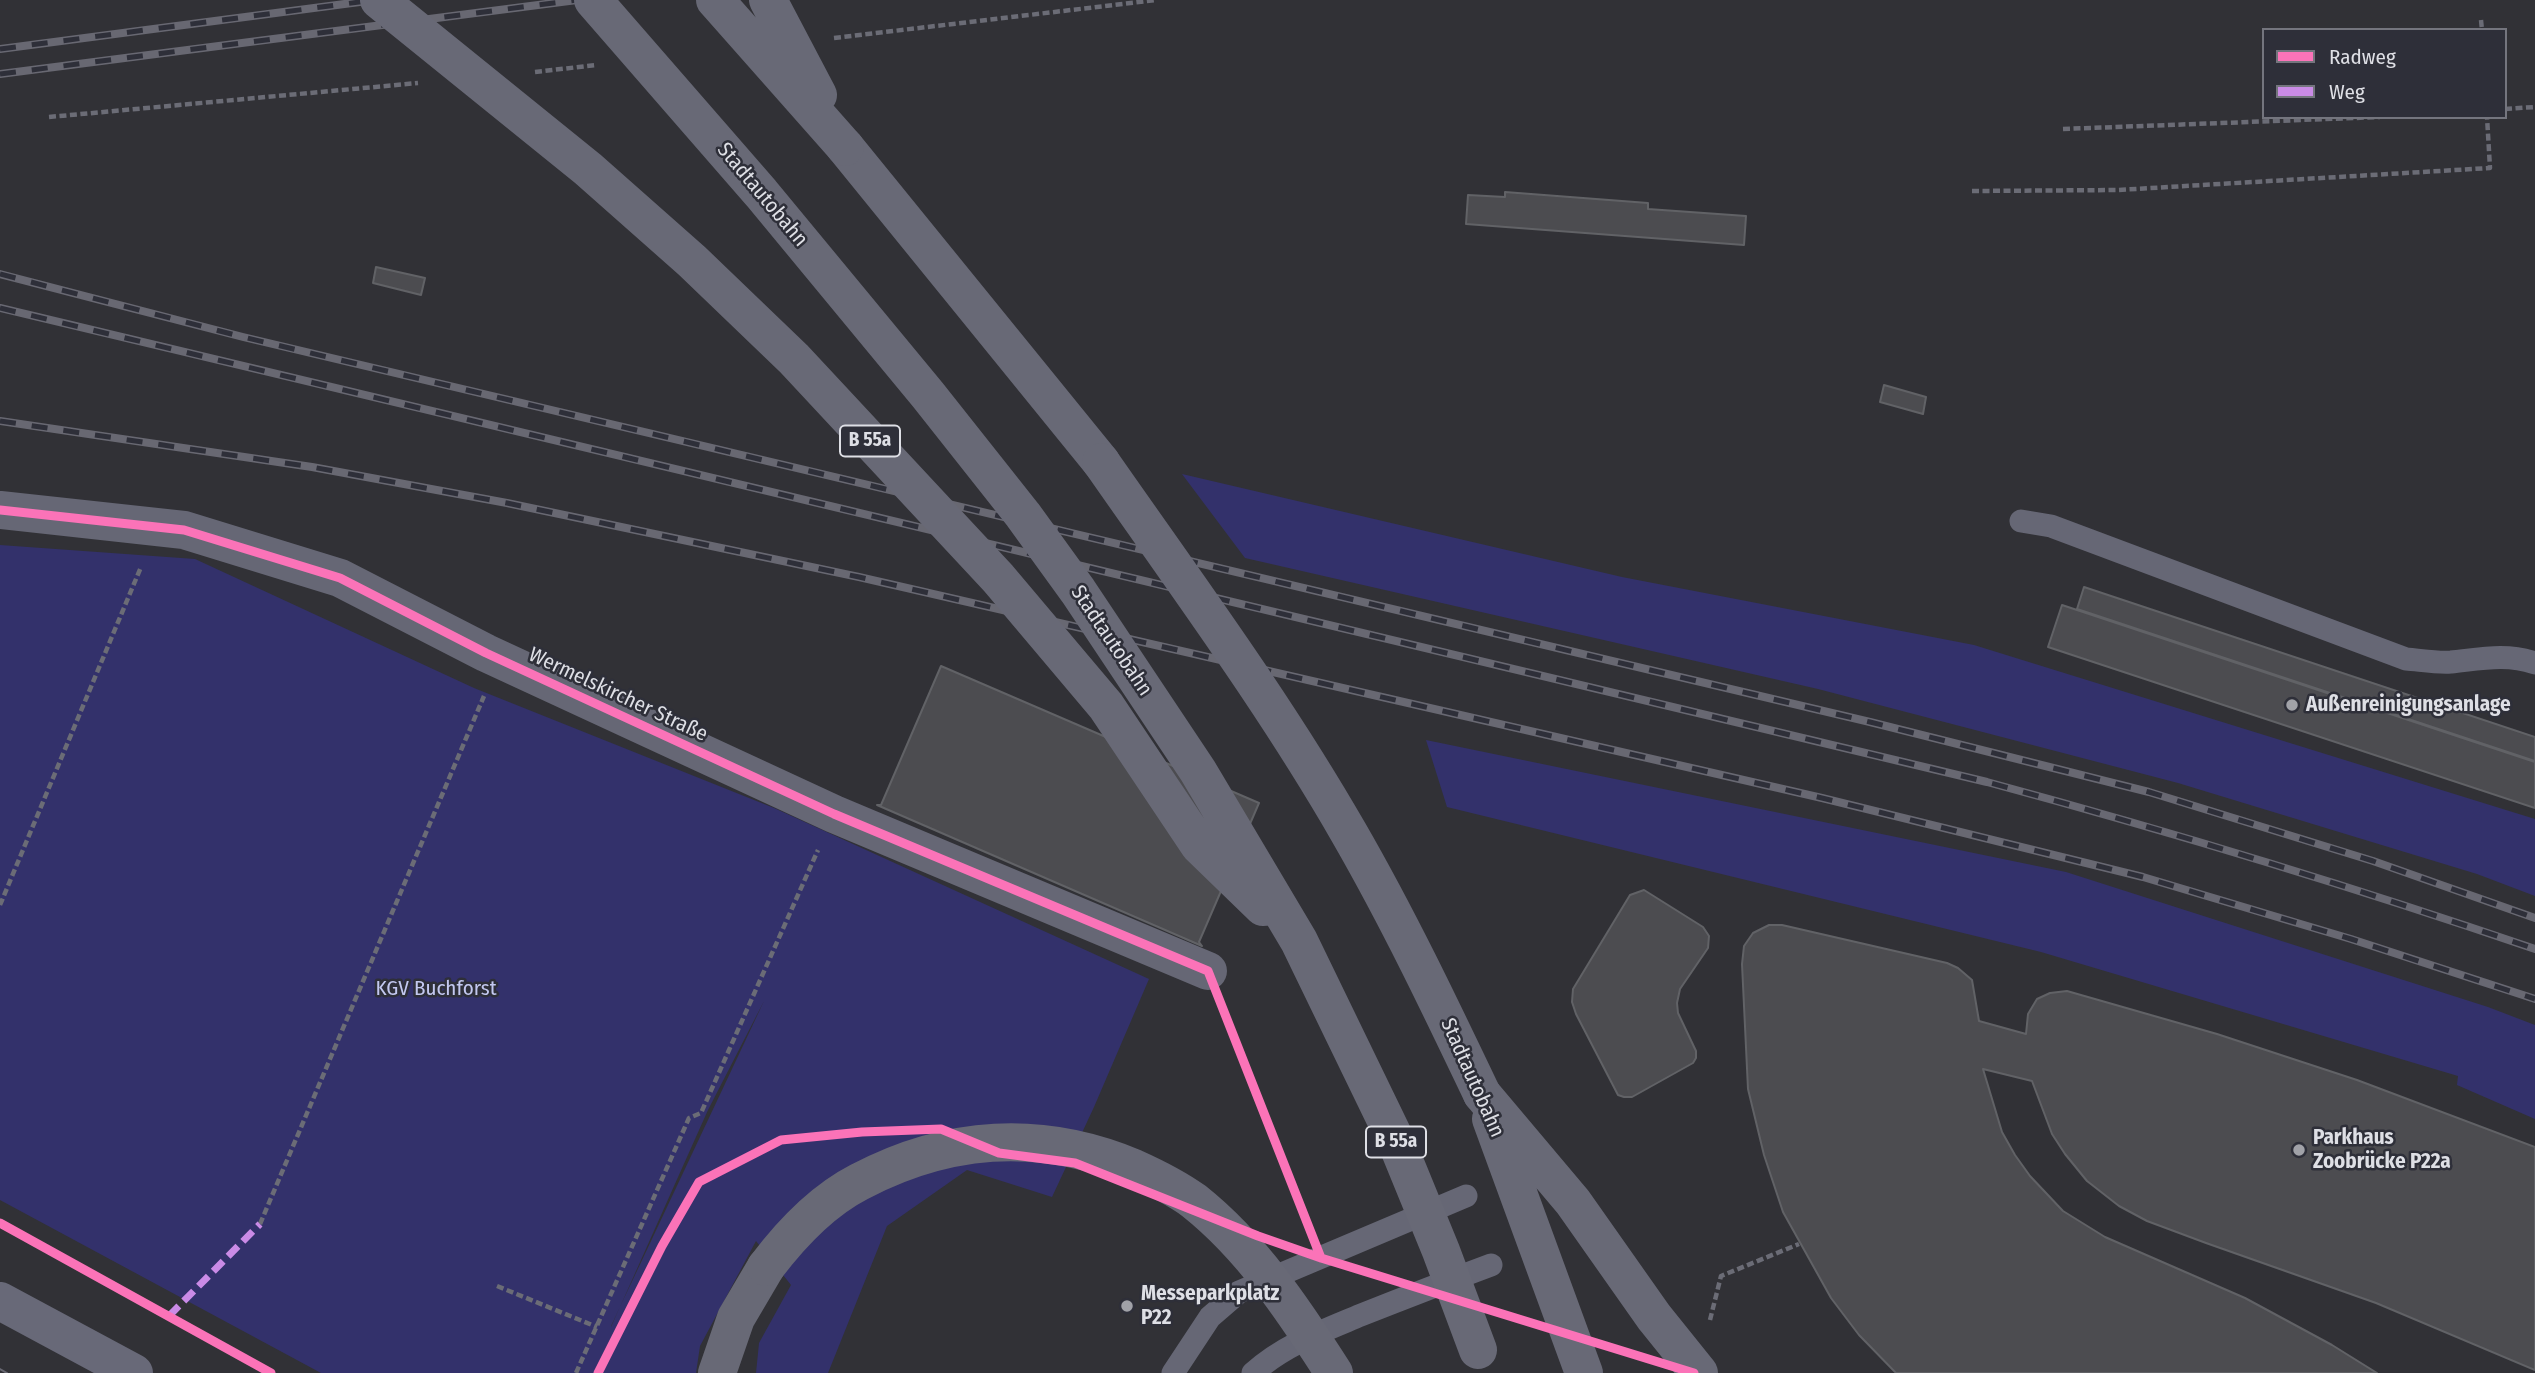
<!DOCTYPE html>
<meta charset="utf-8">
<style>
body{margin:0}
#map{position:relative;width:2535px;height:1373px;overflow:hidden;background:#313136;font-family:"Fira Sans Condensed",sans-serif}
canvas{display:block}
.legend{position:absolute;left:2262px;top:28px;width:245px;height:91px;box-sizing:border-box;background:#2e2f39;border:2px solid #74757e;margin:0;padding:9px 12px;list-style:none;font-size:21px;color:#dedfe5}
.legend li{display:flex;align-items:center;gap:14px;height:35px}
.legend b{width:35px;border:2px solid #74757e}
</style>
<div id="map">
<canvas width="2535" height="1373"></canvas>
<ul class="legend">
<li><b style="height:9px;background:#fb73b8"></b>Radweg</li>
<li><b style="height:9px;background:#ca8be6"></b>Weg</li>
</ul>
</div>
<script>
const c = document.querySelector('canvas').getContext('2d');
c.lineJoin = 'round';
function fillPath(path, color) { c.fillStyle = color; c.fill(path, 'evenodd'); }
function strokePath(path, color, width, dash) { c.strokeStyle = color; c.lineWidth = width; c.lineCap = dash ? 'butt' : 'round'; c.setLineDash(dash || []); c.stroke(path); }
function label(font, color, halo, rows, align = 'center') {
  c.font = font + ' "Fira Sans Condensed",sans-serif'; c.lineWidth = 5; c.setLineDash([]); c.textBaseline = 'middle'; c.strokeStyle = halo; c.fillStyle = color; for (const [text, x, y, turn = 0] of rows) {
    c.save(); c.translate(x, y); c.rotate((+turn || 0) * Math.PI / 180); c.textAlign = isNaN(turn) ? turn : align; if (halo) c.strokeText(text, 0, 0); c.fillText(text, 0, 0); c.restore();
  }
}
const green = new Path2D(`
 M 1182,474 L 1622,577 L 1974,645 L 2535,819 L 2535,896 L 2477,874 L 2178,783 L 1818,689 L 1245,558 Z
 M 0,545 L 195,559 L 474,688 L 774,808 L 1149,979 L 1094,1107 L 1052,1197 L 967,1170 L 887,1226 L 828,1373 L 756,1373 L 759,1343 L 791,1285 L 756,1241 L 700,1346 L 696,1373 L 321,1373 L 0,1200 ZM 764,1001 L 611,1326 L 611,1327 L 708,1110 Z
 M 1426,740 L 2066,872 L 2488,1007 L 2535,1025 L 2535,1119 L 2457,1085 L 2458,1076 L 2041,952 L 1447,807 Z`);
const building = new Path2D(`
 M 1505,192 L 1648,203 L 1648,209 L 1746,216 L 1744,245 L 1466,224 L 1468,195 L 1505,197 Z
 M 376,267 L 425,278 L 421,295 L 373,283 Z
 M 1884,385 L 1926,397 L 1923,414 L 1880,402 Z
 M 2084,587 L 2535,737 L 2535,761 L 2077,609 Z
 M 2062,605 L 2535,762 L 2535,808 L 2048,647 Z
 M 941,666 L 1259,803 L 1199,942 L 1202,946 L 877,805 L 881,805 Z
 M 1644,890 L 1703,927 L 1709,936 L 1708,948 L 1680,989 L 1677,1003 L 1678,1013 L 1696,1051 L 1696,1058 L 1693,1063 L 1632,1097 L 1624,1097 L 1618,1095 L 1576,1014 L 1572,1002 L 1573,989 L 1630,895 Z
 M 1769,925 L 1782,925 L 1947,963 L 1958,968 L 1972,980 L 1979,1021 L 2026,1034 L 2028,1014 L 2037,999 L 2050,993 L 2067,991 L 2217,1034 L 2357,1080 L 2535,1147 L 2535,1370 L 2376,1303 L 2206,1243 L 2147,1221 L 2119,1206 L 2087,1181 L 2065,1154 L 2052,1134 L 2032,1081 L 1983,1069 L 2002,1132 L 2015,1155 L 2030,1176 L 2063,1211 L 2105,1237 L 2245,1298 L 2332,1345 L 2377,1373 L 1896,1373 L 1859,1335 L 1831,1298 L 1783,1212 L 1764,1155 L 1748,1089 L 1742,964 L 1744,946 L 1753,933 Z`);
const path = new Path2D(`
 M 2481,20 L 2482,30
 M 834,38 L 1156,0
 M 535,72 L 596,65
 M 2505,109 L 2535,107
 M 49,117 L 418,83
 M 2063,129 L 2380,117
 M 1972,191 L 2118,190 L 2490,168 L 2487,117
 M 0,905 L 141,567
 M 260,1224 L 484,696
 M 497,1286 L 597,1327
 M 1710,1320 L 1721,1276 L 1799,1244
 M 576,1373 L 689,1118 L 701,1113 L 818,850`);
const service = new Path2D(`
 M 2021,521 L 2051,526 L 2406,659 C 2420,660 2436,663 2451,662 C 2480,659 2507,653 2535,663
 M 1173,1373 L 1210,1317 L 1239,1292 L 1466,1196
 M 1253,1373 C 1284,1345 1323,1331 1361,1315 C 1404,1298 1448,1281 1491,1265`);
const minor = new Path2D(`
 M 0,510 L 184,530 L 340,578 L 486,653 L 834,814 L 1208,971`);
const secondary = new Path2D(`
 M 0,1301 L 134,1373`);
const trunk = new Path2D(`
 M 845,147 L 1101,462
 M 1482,1094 L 1573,1202 L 1654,1317 L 1699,1373
 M 1491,1119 L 1584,1373
 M 717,1373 L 736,1318 L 766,1267`);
const tram = new Path2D(`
 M 0,1369 L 7,1373`);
const rail = new Path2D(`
 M 0,49 L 375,0
 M 0,74 L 577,0
 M 0,274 L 243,337 L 1870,722 L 2149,792 L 2373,861 L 2535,918
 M 0,308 L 1987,782 C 2172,832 2354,887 2535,949
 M 0,421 L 312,467 L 507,503 L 859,577 L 1822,798 L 2143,877 L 2351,939 L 2535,999`);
const trunkBridge = new Path2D(`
 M 379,0 L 588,169 L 692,261 L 794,359 L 998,578 L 1106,706 L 1199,845 L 1263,907
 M 593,0 L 761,193 L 928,395 L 1023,515 L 1078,591 L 1198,771 L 1299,941 L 1396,1141 L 1441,1251 L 1478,1350
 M 715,0 L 845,147
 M 768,0 L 818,95
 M 1101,462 C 1186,584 1275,704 1349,833 C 1398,918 1440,1006 1482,1094
 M 766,1267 C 791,1234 822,1201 859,1182 C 948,1135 1041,1129 1134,1168 C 1154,1177 1176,1188 1194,1201 C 1252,1247 1295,1312 1334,1373`);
const quiet = new Path2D(`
 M 169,1316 L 260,1224`);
const cycleway = new Path2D(`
 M 0,510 L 184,530 L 340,578 L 486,653 L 834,814 L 1208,971 L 1321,1258
 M 0,1223 L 271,1373
 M 598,1373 L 662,1246 L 699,1182 L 781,1140 L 862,1132 L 941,1129 L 999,1153 L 1075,1163 L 1258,1236 L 1321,1258 L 1694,1373`);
const markers = [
 [2292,705,7,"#a1a2a8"],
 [2299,1150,7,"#a1a2a8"],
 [1127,1306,7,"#a1a2a8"]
];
const shields = [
 [870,441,60],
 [1396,1142,60]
];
const shieldNames = [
 ["B 55a",870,441],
 ["B 55a",1396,1142]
];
const streetNames = [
 ["Stadtautobahn",762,195,50],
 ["Stadtautobahn",1111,641,56],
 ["Wermelskircher Straße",618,695,25],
 ["Stadtautobahn",1472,1078,66]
];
const poiNames = [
 ["Außenreinigungsanlage",2306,705],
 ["Parkhaus",2313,1138],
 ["Zoobrücke P22a",2313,1162],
 ["Messeparkplatz",1141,1294],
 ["P22",1141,1318]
];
const parkNames = [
 ["KGV Buchforst",436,989]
];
fillPath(green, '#33316b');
fillPath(building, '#4c4c50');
strokePath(building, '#616266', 2);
strokePath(path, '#6b6c76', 4.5, [7, 3.5]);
strokePath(service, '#666775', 23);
strokePath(minor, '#666775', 38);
strokePath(secondary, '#686978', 38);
strokePath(trunk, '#686976', 38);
strokePath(tram, '#686872', 2);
strokePath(rail, '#686872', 8);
strokePath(rail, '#2e2f39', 5, [16]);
strokePath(trunkBridge, '#686976', 38);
strokePath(quiet, '#ca8be6', 7, [14, 7]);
strokePath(cycleway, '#fb73b8', 9);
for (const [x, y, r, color] of markers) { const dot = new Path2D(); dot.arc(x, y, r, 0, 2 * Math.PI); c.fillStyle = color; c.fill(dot); strokePath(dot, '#2e2f39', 2.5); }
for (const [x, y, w] of shields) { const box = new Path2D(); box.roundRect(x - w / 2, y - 15.5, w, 31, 5); c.fillStyle = '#2e2f39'; c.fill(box); strokePath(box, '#dedfe5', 2); }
label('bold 19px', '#dedfe5', null, shieldNames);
label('21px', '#dedfe5', '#2e2f39', streetNames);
label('bold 21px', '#dedfe5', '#2e2f39', poiNames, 'left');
label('21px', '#c3c8f0', '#2e2f39', parkNames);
</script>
